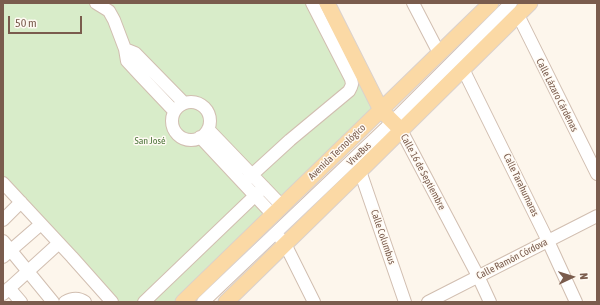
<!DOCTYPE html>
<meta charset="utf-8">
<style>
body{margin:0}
#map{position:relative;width:600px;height:305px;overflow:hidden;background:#fdf6ec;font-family:"Asap Condensed",sans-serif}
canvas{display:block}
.frame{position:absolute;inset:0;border:4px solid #7a5c4d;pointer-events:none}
.north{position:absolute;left:552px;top:257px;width:40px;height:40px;-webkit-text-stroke:3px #fffaf3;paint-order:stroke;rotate:86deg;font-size:11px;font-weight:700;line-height:16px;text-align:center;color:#7a5c4d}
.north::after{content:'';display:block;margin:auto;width:14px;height:18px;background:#7a5c4d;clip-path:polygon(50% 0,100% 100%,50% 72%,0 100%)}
.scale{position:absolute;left:8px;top:16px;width:74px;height:18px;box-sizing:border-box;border:2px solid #7a5c4d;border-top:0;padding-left:5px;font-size:12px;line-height:14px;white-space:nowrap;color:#7a5c4d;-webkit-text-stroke:3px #fffaf3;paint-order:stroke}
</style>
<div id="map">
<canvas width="600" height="305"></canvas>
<div class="frame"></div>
<div class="north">N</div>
<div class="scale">50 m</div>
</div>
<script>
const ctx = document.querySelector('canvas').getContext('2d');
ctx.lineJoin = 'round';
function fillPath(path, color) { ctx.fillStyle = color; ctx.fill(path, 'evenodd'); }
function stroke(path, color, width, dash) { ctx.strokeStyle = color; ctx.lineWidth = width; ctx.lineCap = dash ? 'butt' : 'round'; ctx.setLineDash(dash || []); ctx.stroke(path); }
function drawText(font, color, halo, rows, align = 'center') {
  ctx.font = font + ' "Asap Condensed",sans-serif'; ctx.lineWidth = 3; ctx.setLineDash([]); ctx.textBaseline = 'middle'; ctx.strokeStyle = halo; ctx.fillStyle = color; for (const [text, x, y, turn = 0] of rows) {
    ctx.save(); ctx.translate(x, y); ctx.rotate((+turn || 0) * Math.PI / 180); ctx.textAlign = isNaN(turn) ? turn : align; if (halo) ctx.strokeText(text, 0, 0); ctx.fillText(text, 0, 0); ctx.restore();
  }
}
fillPath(new Path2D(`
 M3,3H328L381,110L183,302H107L3,184Z`), '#d8ecc9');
const minor = new Path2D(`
 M96,3L109,11L114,20L125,49L127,61L139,74L174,111
 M413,3L439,53
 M518,15L597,174
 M125,49L135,53L184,103
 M463,69L548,241L576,302
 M172 121a19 19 0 1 1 38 0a19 19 0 1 1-38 0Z
 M208,129L282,206
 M401,130L478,276L490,302
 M200,137L273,215
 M360,171L405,302
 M3,183L72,257L112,302
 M243,183L290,140L349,91L351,87L352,84L351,79L312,3
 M3,220L21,202
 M280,238L285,244L314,302
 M3,241L53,302
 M3,257L41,224
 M9,288L21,302
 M3,294L59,243
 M65,302C72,298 78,297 85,302
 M144,302L264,187
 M203,302L392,122L511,3
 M428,302L597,216`);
const major = new Path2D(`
 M327,3L381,110L401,130
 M183,302L491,3
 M226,302L360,171L530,3`);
stroke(minor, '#d1beb0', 14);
stroke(major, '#dad1cd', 17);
stroke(minor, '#fff', 12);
stroke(major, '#fbd9a5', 15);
drawText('10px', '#7a5c4d', '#fffaf3', [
 ["Calle Lázaro Cárdenas",557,95,63],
 ["Avenida Tecnológico",337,152,-44],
 ["ViveBus",359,154,-44],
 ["Calle 16 de Septiembre",423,172,62],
 ["Calle Tarahumaras",521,185,64],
 ["Calle Columbus",383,237,71],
 ["Calle Ramón Córdova",512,259,-27]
]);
drawText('10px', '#537a41', '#fffaf3', [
 ["San José",150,141]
]);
</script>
